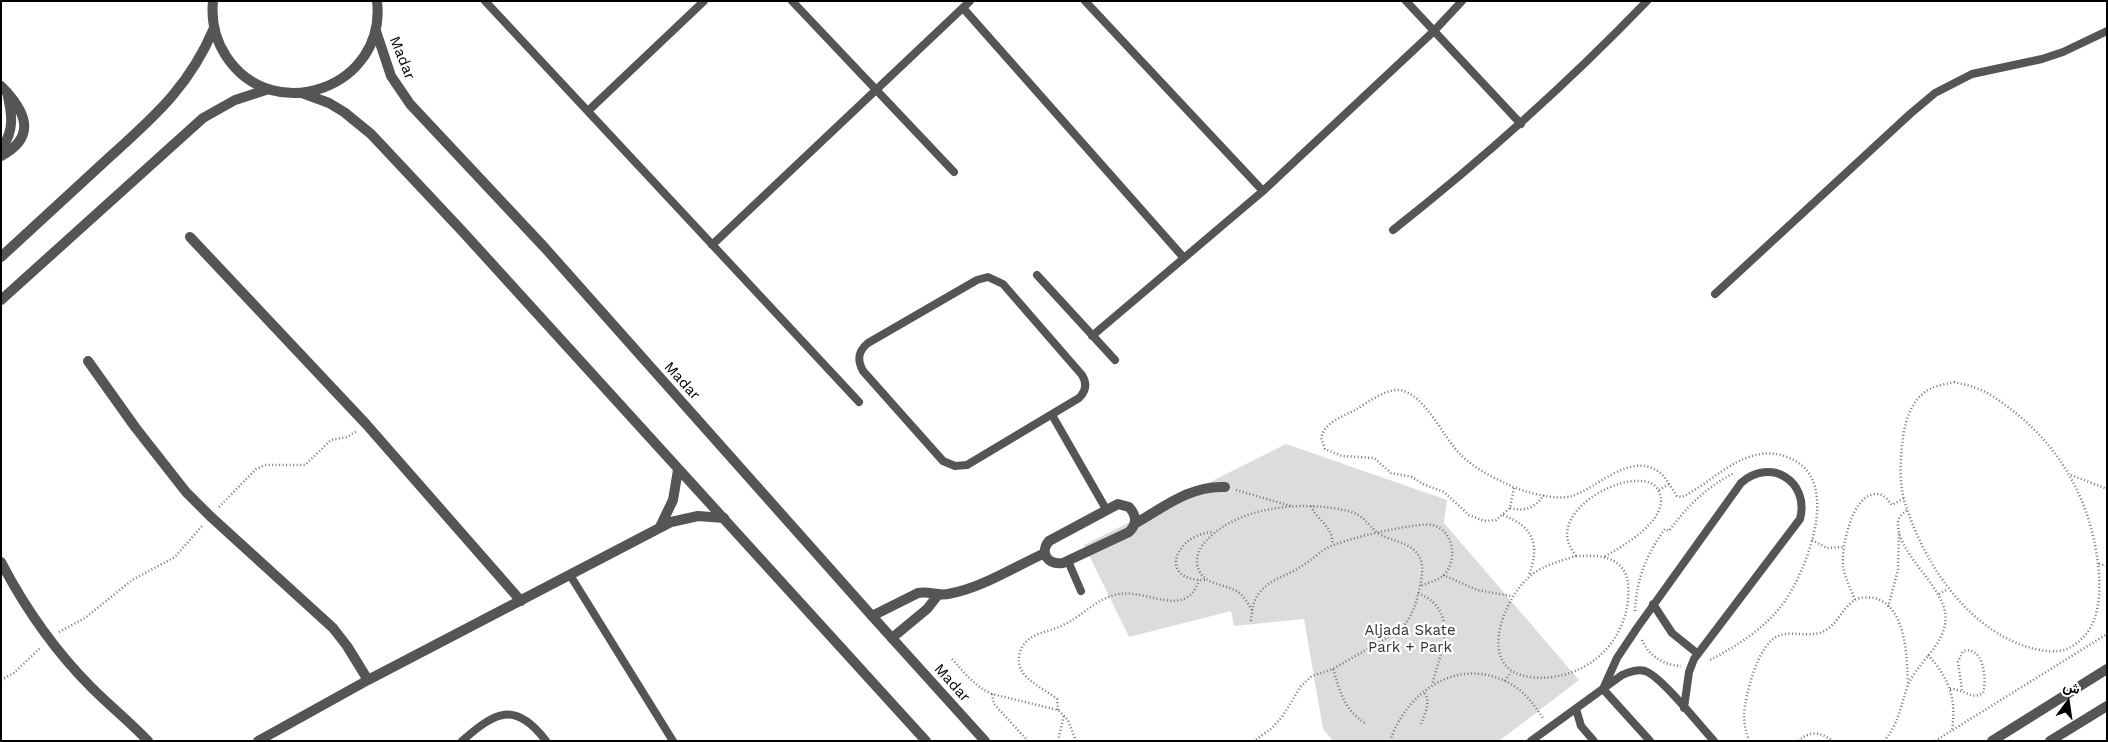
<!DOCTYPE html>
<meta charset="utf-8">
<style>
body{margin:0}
#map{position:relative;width:2108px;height:742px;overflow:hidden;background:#fff;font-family:"Work Sans",Vazirmatn,sans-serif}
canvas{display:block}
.frame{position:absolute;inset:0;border:2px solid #000;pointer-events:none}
.north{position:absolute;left:2043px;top:677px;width:50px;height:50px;-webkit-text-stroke:4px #fff;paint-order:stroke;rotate:14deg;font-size:14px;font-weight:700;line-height:20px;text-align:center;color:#000}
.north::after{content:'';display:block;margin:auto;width:18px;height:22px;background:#000;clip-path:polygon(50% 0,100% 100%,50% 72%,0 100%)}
</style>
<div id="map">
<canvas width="2108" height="742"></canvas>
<div class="frame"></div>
<div class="north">ش</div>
</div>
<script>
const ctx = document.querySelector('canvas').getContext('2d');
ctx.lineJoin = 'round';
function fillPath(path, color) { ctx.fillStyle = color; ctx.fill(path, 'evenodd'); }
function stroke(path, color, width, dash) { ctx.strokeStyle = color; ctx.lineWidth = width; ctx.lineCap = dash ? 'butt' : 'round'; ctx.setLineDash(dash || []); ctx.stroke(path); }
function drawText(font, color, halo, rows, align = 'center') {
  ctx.font = font + ' "Work Sans",sans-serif'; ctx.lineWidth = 4.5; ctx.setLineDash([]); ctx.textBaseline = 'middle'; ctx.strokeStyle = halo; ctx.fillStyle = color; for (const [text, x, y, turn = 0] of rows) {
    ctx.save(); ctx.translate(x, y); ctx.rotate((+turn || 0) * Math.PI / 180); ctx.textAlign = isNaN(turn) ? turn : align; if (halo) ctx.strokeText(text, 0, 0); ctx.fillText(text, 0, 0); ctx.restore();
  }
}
fillPath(new Path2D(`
 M1286,444L1447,500L1444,523L1579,680L1499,741H1333L1323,729L1304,619L1234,626L1231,611L1129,637L1084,545Z`), '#dcdcdc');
stroke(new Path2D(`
 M1954,382C1961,384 1969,385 1976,388C1991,393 2005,405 2017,414C2067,455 2094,511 2099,574C2101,602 2097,632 2071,647C2060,654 2042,651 2031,648C1969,630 1927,568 1907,509C1899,488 1900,467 1902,446C1904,424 1910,398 1932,388C1938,385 1947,384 1954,382Z
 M2071,475L2107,489
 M1514,488L1510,508L1496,520L1484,521L1469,515L1444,492L1423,484L1412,477L1391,473L1374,458L1342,456L1325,449L1321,438C1325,422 1342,417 1355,410C1367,403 1385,389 1399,390C1425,393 1443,438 1461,455C1474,468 1492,477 1509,485C1523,492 1556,501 1572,496C1598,488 1630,451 1659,472C1667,478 1671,488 1677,496L1682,497C1709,484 1730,459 1761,454C1774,452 1786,455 1797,462C1839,488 1806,570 1785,601C1766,628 1737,646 1708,661
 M1236,490L1291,506
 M1659,490L1669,484
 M1311,506C1318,522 1334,526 1332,545
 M219,507L256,469L265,465H305L331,440L347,437L357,431
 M1510,508C1525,512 1535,508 1544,495
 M1503,515C1534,527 1540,545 1529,575
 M1812,540L1827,548L1844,547
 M1576,556C1590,556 1608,554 1619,565C1629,573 1629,587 1628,600C1623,649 1579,683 1530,677C1476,670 1502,602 1528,578C1540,566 1560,561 1576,556Z
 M1576,556C1570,547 1565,539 1568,528C1573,502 1616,479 1640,481C1648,481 1656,484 1659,492C1671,519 1623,546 1604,557
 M2099,564L2107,566
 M1443,575L1477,590L1511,596
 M1205,580C1157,581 1175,535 1212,532
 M1418,593C1461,612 1441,650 1432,685
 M1939,594L1948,589
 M1855,600C1851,589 1845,578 1843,567C1841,548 1852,494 1876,494C1883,493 1888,500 1892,505L1904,498
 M1888,607L1898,570L1899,532
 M1252,610C1248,604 1245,597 1238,592C1225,583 1204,586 1198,568C1195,558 1199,548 1206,541C1237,506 1305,500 1348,511C1365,515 1366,524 1378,533C1383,537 1392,539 1399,542C1423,550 1425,564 1420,586C1416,604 1413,616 1400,630L1333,669L1312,676L1301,686L1282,717L1272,728L1254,741
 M1635,611C1636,580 1647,553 1665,529L1669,531C1687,506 1707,487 1734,473
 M1251,621C1252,610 1253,600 1260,592C1270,579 1289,575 1302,566C1312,560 1320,551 1331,546C1346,539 1416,522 1432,525C1454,530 1458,560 1444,575C1437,581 1428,583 1420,586
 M59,632L85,618L132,580L175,557L202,526
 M1642,640C1649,656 1663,665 1681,666
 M1928,655C1949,678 1957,699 1952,730
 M952,659C965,673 974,686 992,694L1058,710L1068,720L1076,741
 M1333,669C1340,691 1344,710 1365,723
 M1,680L14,673L40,648
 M1505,681L1511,672
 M1950,689C1963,688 1972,701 1983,693C1987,680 1984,645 1963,651L1958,662L1962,690
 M992,694L994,704L1028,741
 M1058,710L1057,699C1043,687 1016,679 1019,656C1020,650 1023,644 1028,640C1037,632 1052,631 1063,625C1083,616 1096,598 1119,594C1148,589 1186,620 1199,580
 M1421,724C1425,713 1432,701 1423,691
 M1058,741L1064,715
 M1390,741C1407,690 1460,655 1511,684C1525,692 1534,705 1543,718
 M1749,741C1746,732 1744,724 1744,715C1745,695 1758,644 1778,636C1793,630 1813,639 1826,630C1838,623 1843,607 1855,600C1860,597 1868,597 1874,598C1907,606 1907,659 1908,685
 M1798,741C1810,731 1819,731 1833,741
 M1884,741C1900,722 1900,706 1908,685C1918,661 1950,642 1945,612C1940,583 1896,552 1898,522C1899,516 1903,513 1907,510
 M1935,741L2107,634`), '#777', 2.5, [1, 2.5]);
stroke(new Path2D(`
 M485,1L859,402
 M792,1L954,172
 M1085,1L1263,191
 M1406,1L1521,124
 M963,8L1184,258
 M588,111L704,1
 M1393,230C1483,159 1567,84 1647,1
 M712,245L970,1
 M1037,275L1115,360
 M988,277L1003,284L1082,375C1087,383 1086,391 1079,398L967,465L955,466L943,461L863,371C857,360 858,351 868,343L977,280Z
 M1715,294L1910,114L1935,93L1972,74L2042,59L2063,52L2107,31
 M1092,336L1263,191L1434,31L1462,1
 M1052,415L1106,509
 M1068,561L1081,591
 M570,575L673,741
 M1653,604L1672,633L1698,654
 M1603,689L1617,658L1637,628L1741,483C1770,457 1810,481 1800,519L1694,659L1689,672L1684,708
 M1603,689L1650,741
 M1576,709L1581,726L1594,741
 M462,741C495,712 515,700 546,741
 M1531,741L1622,675C1630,672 1637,669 1645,671C1661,676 1700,726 1714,741`), '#555', 8);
stroke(new Path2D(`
 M1,86C24,109 39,136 1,156
 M1,149C15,131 12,114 7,92
 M190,237L366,424L521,601
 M88,361L135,427L186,492L210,516L333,628L347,646L368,680
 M1118,504L1129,507C1137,516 1137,524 1129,532L1063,563C1048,565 1039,553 1049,541Z
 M1136,523C1164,507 1191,485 1225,487
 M660,527L673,500L678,470
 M1,562C25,608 55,651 92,688C110,706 130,722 148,741
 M872,616L918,593C929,591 938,596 948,594C982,588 1014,567 1045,553
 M892,638L927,609L938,595
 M258,741L368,680L671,522L698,516L724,518
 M1992,741L2107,669
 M2050,741L2107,706`), '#555', 10);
stroke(new Path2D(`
 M213,1C211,21 215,39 226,56C273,128 387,87 377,1
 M376,31L391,76L410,104L545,248L872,616L985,741
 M302,93L329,103L344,112L371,134L463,232L926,741
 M1,257C35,226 68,195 102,164C150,120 188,90 214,28
 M1,300L203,118L235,100L269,89`), '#555', 10);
drawText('15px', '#000', '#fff', [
 ["Madar",402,58,68],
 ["Madar",682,381,48],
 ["Madar",952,683,48]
]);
drawText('15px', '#333', '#fff', [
 ["Aljada Skate",1410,631],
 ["Park + Park",1410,648]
]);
</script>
